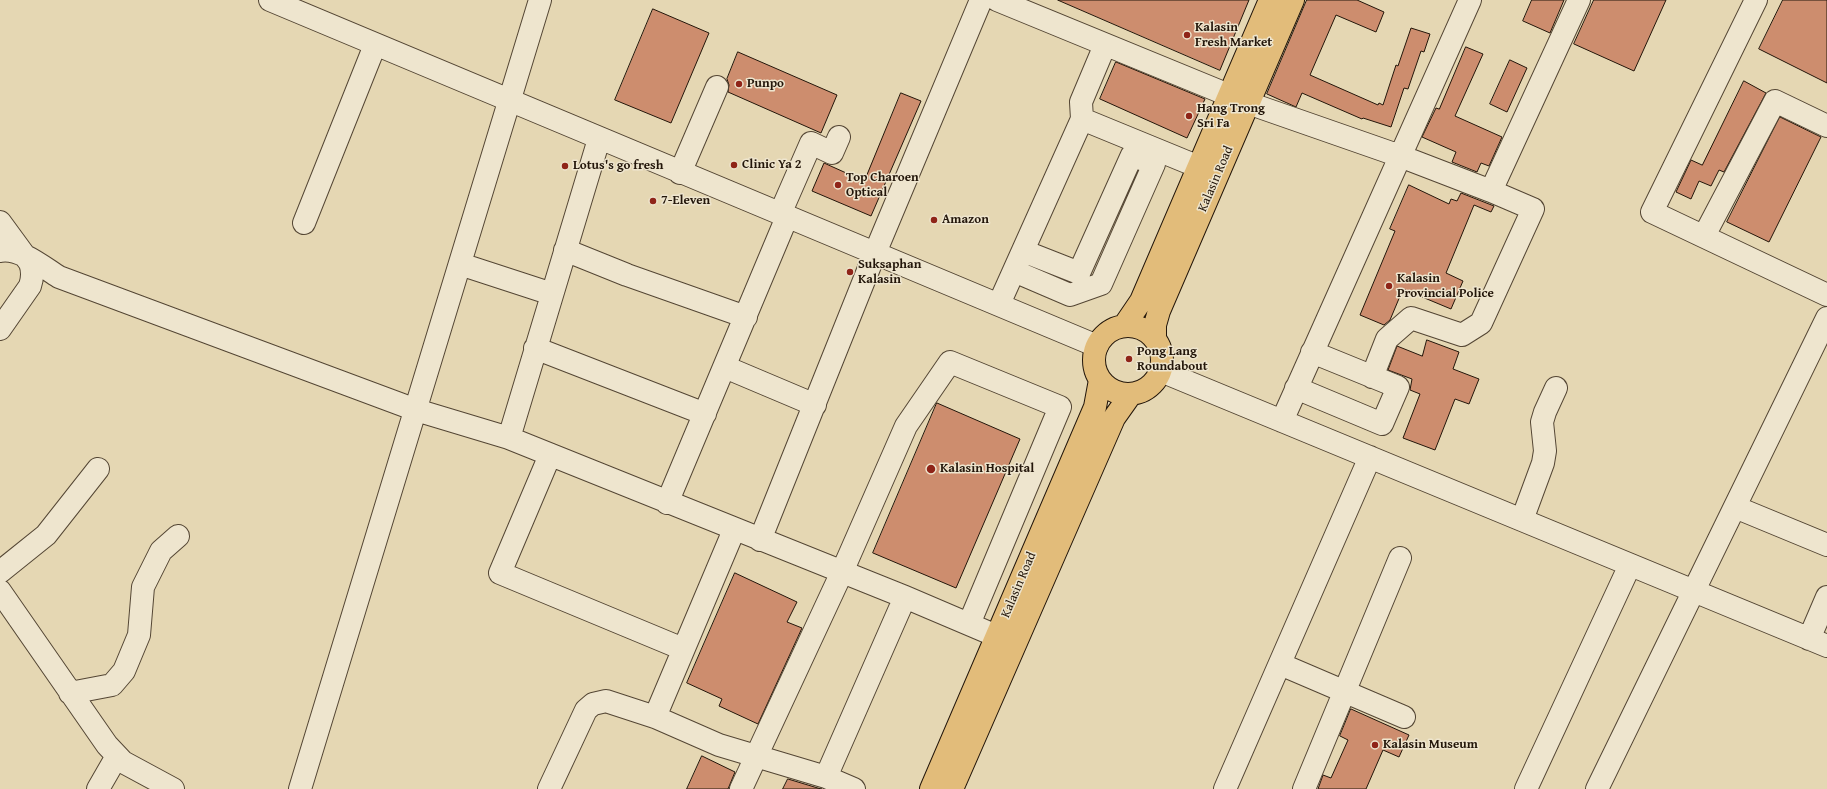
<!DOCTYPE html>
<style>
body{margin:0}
canvas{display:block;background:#e5d7b3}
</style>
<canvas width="1827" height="789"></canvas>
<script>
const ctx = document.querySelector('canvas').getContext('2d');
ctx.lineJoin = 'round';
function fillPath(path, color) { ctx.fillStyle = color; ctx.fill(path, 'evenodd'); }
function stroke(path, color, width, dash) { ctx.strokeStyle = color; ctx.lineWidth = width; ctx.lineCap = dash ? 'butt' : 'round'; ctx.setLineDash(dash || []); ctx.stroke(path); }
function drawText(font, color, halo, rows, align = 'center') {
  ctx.font = font + ' "Gentium Book Plus",serif'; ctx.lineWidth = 3; ctx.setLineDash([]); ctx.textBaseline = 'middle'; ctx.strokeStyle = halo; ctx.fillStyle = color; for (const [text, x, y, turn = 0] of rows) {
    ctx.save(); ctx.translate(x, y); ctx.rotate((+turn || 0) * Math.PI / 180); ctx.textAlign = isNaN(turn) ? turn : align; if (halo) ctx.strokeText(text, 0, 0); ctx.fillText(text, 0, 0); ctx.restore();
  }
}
const building = new Path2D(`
 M1058,0H1249L1220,70Z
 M1307,0H1357L1384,12L1376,32L1336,15L1310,75L1378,105L1379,103L1383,105L1396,65L1398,66L1411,28L1430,34L1424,52L1421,51L1408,89L1404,88L1391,127L1363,118L1362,119L1302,93L1296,107L1267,94Z
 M1532,0H1564L1550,33L1523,21Z
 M1594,0H1666L1634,71L1574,44Z
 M1783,0H1827V83L1759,49Z
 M653,9L709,33L671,123L615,100Z
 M1466,47L1483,54L1455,116L1502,137L1489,166L1481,163L1477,172L1452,162L1456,152L1422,137L1436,108L1439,109Z
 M738,52L837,95L821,133L728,92L729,85L727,79Z
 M1510,60L1527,68L1507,112L1490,104Z
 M1116,62L1205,99L1187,138L1100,99Z
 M1744,81L1766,93L1724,172L1719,170L1711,186L1699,181L1691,199L1676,192L1691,160L1702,165Z
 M901,93L921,101L871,216L812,191L824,163L864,181Z
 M1780,117L1821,137L1769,242L1727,222Z
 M1409,185L1449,204L1451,199L1457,201L1461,193L1494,206L1491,212L1474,205L1446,273L1463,281L1451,309L1403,289L1390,320L1384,325L1360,315L1395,231L1390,229Z
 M1427,340L1459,352L1453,369L1479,379L1469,404L1455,399L1435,450L1403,438L1420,394L1410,390L1412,379L1388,370L1397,346L1422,356Z
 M937,403L1020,439L956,588L873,553Z
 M735,573L797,602L787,622L802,628L758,724L719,706L722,699L687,683Z
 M1351,709L1409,735L1399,757L1383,750L1366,789H1318L1323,775L1331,778L1348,740L1340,736Z
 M702,756L735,772L728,789H687Z
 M788,779L821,789H822H783Z`);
fillPath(building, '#cd8d6e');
stroke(building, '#23160a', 1);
const minor = new Path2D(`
 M270,0L1097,346
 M997,0L1248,103L1400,156L1491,191L1579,0
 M1756,0L1652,212L1827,295
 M1082,119L1081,102L1105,45
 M680,173L717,87
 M780,214L811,143L832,153L839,137
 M0,222L30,263C33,271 33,277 30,286L0,329
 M304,223L375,45
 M1704,236L1775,101L1827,126
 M565,250L627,275L746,317
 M0,251C19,247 43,267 59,277L416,410L509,438L905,597L1013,643
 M460,264L552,294
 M1014,271L1070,295L1101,284L1154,164L1132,155L1079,273L1023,251
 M999,304L1082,119L1199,167
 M535,348L705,414
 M725,367L815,405
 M1161,371L1827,646
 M1372,377L1387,339L1411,318L1462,335L1481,323L1533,209L1491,191
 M1296,388L1382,424L1398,387L1312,352
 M1282,421L1470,0
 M509,438L599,139
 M550,455L500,573L683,649
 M667,503L787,217
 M1735,507L1827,545
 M1522,520L1543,463L1545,451L1542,422L1545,412L1556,388
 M760,540L875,253L981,0
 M0,572L46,535L98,469
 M0,591L107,745L123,762L173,789
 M1809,639L1827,597
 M1280,664L1404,717
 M70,693L112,685L124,671L139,635L143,587L161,551L178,536
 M655,717L734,530
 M826,777L905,597
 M98,789L117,756
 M300,789L540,0
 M549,789L586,710L593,704L606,701L655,717L719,745L826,777L854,789
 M741,789L842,572L906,426L950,362L1060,407L969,624
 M1225,789L1370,457
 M1304,789L1400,558
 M1526,789L1630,565
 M1597,789L1827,318`);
const major = new Path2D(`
 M1094 360a34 34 0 1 1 68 0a34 34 0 1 1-68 0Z
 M1124,326L1141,301L1270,0
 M1155,338V325L1159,311L1293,0
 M931,789L1095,407L1100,380
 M952,789L1114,418L1131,394`);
stroke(minor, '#544634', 24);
stroke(major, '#23160a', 24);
stroke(minor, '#eee5ce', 22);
stroke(major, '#e2bc7a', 22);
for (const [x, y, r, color] of [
 [1187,35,4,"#8f2418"],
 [739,84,4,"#8f2418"],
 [1189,116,4,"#8f2418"],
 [734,165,4,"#8f2418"],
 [565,166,4,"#8f2418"],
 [838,185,4,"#8f2418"],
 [653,201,4,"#8f2418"],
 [934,220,4,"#8f2418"],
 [850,272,4,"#8f2418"],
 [1389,286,4,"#8f2418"],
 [1129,359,4,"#8f2418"],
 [931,469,5,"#8f2418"],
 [1375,745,4,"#8f2418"]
]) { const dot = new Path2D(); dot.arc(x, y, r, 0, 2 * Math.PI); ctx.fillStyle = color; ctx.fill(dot); stroke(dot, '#eee5ce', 1.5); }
drawText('bold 13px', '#23160a', '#eee5ce', [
 ["Kalasin",1195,28],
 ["Fresh Market",1195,43],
 ["Punpo",747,84],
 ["Hang Trong",1197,109],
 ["Sri Fa",1197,124],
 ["Clinic Ya 2",742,165],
 ["Lotus's go fresh",573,166],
 ["Top Charoen",846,178],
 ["Optical",846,193],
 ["7-Eleven",661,201],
 ["Amazon",942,220],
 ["Suksaphan",858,265],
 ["Kalasin",858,280],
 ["Kalasin",1397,279],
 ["Provincial Police",1397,294],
 ["Pong Lang",1137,352],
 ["Roundabout",1137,367],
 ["Kalasin Hospital",940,469],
 ["Kalasin Museum",1383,745]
], 'left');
drawText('13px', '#23160a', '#eee5ce', [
 ["Kalasin Road",1216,179,-67],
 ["Kalasin Road",1019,585,-67]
]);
</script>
